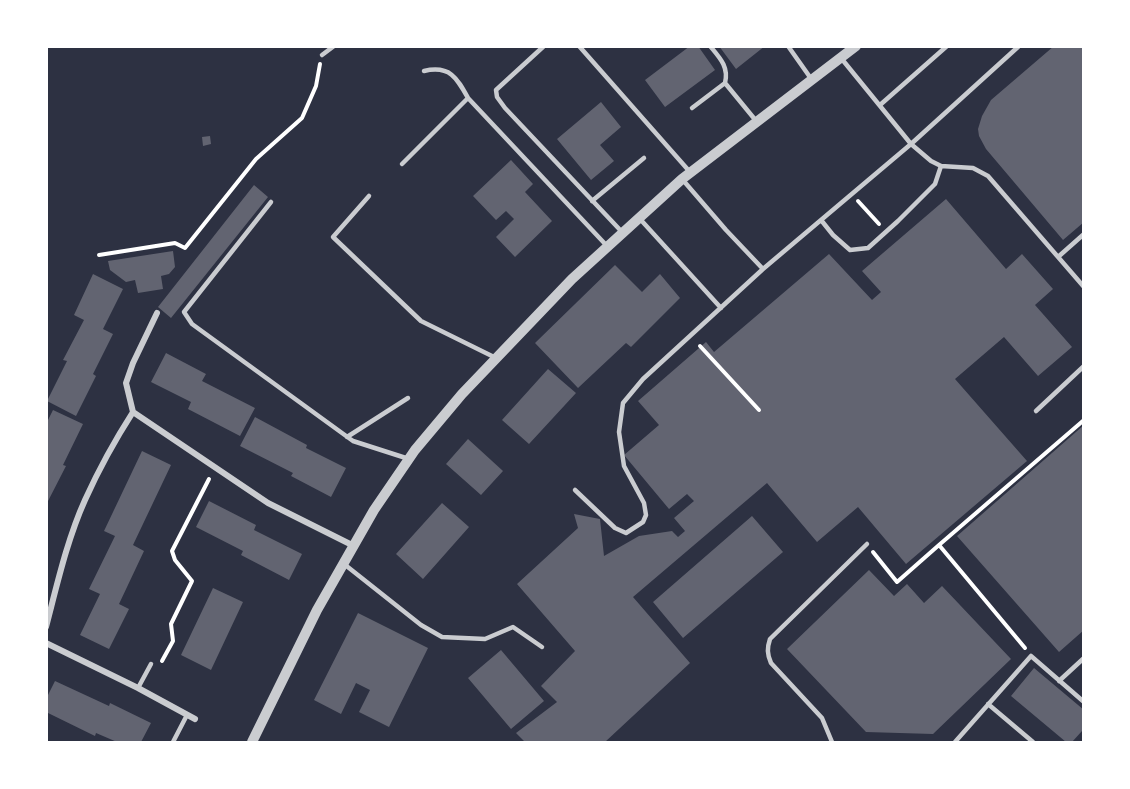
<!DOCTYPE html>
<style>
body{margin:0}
#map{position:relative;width:1130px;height:789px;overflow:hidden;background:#2d3142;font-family:"Space Grotesk",sans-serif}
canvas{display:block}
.frame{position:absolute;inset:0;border:48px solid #fff;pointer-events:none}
</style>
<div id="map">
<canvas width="1130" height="789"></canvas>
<div class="frame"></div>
</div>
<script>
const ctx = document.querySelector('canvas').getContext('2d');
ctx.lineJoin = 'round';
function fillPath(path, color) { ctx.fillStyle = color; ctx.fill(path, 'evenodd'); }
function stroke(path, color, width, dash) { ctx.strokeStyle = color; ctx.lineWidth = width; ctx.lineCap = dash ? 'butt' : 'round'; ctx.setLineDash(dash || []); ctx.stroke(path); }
fillPath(new Path2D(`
 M690,46H698L715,70L665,107L645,80Z
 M719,46H765L736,69Z
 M1054,46H1084V222L1063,240L986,149L979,136L978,129L982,116L991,100Z
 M601,102L621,127L600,145L614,161L591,180L557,139Z
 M210,136L211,144L203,146L202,137Z
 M511,160L533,184L525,192L552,221L515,257L496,237L514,219L506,211L496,220L473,196Z
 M254,185L268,197L171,318L158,307Z
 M946,199L1006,269L1022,254L1053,289L1035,305L1072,347L1038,376L1004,337L955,379L1027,461L906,564L858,507L817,542L767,483L633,597L690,663L605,742H525L516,733L557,702L541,686L575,651L517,584L578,528L574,514L600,519L604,556L639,536L672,531L678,537L685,531L674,518L694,501L687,494L669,509L624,455L659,425L638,401L706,342L714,352L829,254L872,300L881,292L862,271Z
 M173,251L175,267L169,274L161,276L163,289L138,293L135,280L126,282L110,270L108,261Z
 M615,265L642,292L660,274L680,298L631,347L626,343L578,388L535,343Z
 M93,274L123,289L103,329L113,334L93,374L96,376L76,416L47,401L67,361L63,360L84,320L74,315Z
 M166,353L206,374L202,381L255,408L240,436L188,409L191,402L151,382Z
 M548,369L576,393L529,444L502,420Z
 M53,410L83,424L63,465L66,466L46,505V424Z
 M255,417L307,445L306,448L346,468L331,497L291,476L293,473L240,446Z
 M1084,425V630L1059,652L957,536Z
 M468,439L503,471L481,495L446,464Z
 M142,451L171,465L133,545L144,551L119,604L129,609L109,649L80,635L100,594L89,589L115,536L104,531Z
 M209,501L256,525L254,530L302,554L289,580L241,555L243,551L196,527Z
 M442,503L469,527L423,579L396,554Z
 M752,516L783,552L683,638L653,602Z
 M869,570L894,596L907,584L924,603L942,586L1011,659L933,734L866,732L787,649Z
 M213,588L243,602L211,670L181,655Z
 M358,613L428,648L389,727L359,712L370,690L356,683L341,714L314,700Z
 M501,650L544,701L511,729L468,678Z
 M1034,668L1084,710V732L1082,731L1072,742H1066L1011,696Z
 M55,681L109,706L110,703L151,723L141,742H117L96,733L95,736L46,712V699Z`), '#626471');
stroke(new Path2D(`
 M858,201L879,224
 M99,255L175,243L185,248L256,159L302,118L316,86L320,64
 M700,346L759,410
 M939,545L1084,420
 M873,552L897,582L939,545L1025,648
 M162,661L173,641L171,624L192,581L175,560L172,551L209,479`), '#fff', 4);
stroke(new Path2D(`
 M544,46L496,90L497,97L505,108L622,232
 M579,46L690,172
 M710,46C720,58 729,67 725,83
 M788,46L812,80
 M322,55L334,46
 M841,58L911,144L931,161L941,166L973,168L988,176L1084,287
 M424,71C450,65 457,78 468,98
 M880,105L947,46
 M692,108L725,83L757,122
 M402,164L468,98L607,246
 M682,179L726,230L763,269
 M369,196L333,237L421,321L496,358
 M592,201L644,158
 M271,202L184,312L192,324L353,441L409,459
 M640,219L721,308
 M821,220L833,235L850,250L868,248L898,221L935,184L941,166
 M1058,257L1084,234
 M1036,411L1084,366
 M347,437L408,398
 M575,490L615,528L626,533L643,522L646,515L644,503L624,466L619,432L623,403L643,379L763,269L911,144L1019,46
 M344,564L421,625L442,637L485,639L513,627L542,647
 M1059,681L1084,658
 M138,688L151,664
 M988,704L1033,742
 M173,742L187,715
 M832,742L822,718L771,663C767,654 767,648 770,639L867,544
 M955,742L1031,656L1084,702`), '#caccd0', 4.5);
stroke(new Path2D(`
 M133,412L268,503L352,545
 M46,627C57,585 67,540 85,500C99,469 115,440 133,412L126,383L133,363L157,313
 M46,643L138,688L195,719`), '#caccd0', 6);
stroke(new Path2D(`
 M252,742L317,610L374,510L415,450L462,394L572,279L682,179L856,46`), '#caccd0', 10);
</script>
